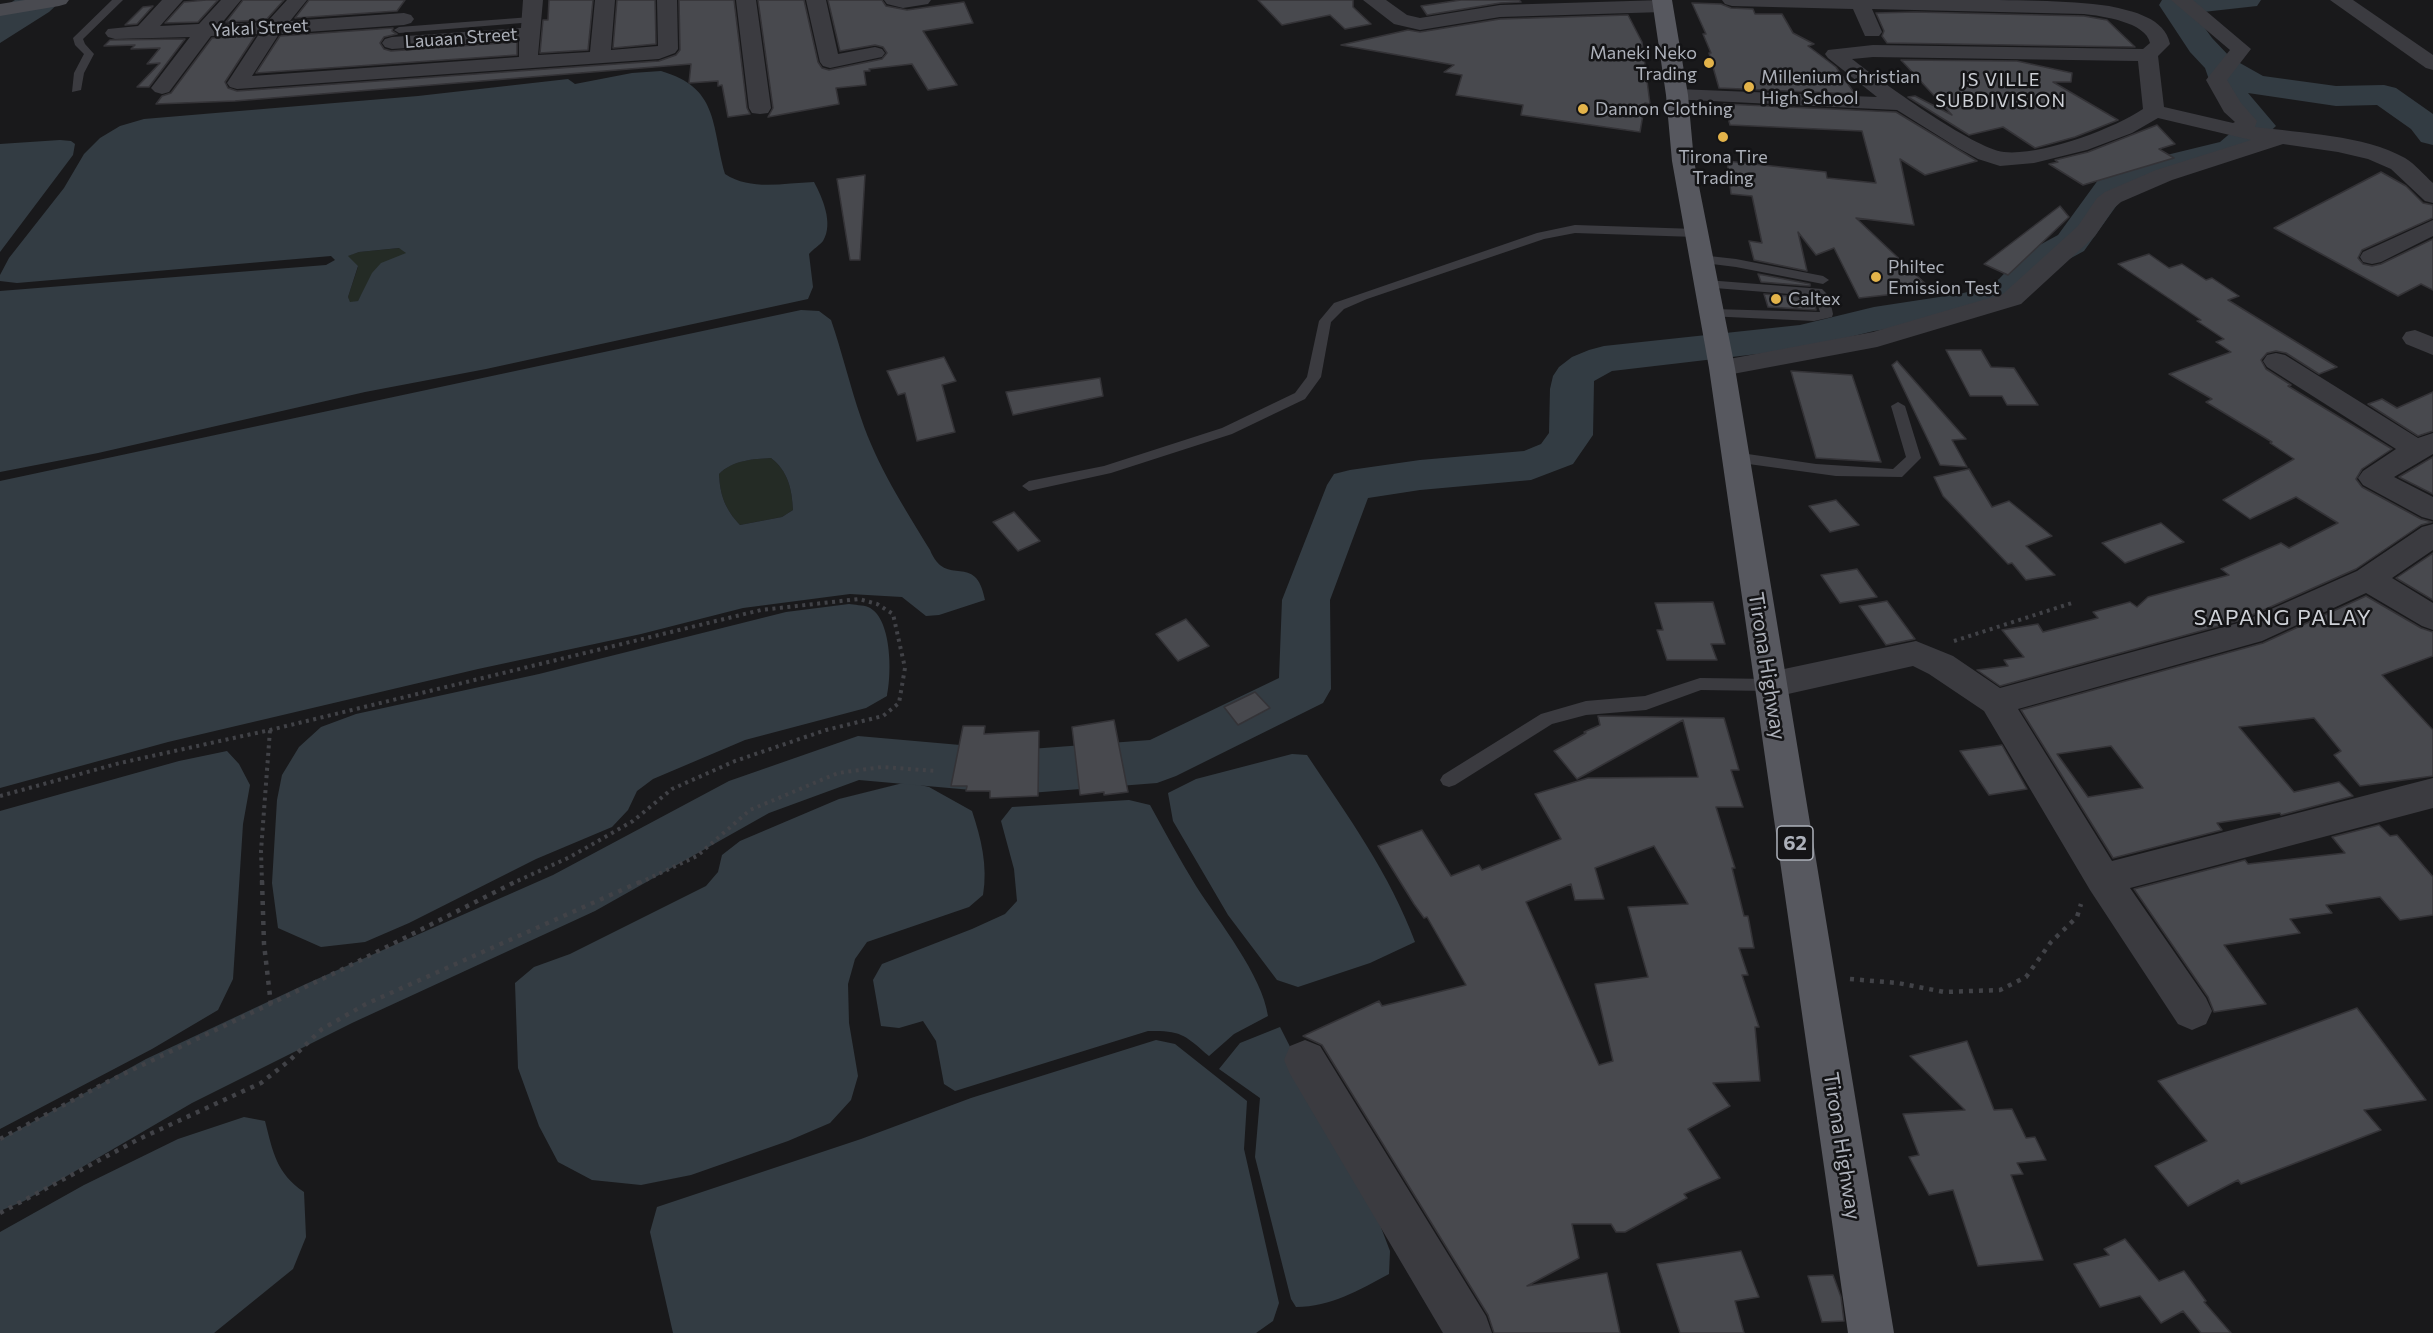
<!DOCTYPE html>
<style>
body{margin:0}
canvas{display:block;background:#19191b}
</style>
<canvas width="2433" height="1333"></canvas>
<script>
const ctx = document.querySelector('canvas').getContext('2d');
ctx.lineJoin = 'round';
function fillPath(path, color) { ctx.fillStyle = color; ctx.fill(path, 'evenodd'); }
function stroke(path, color, width, dash) { ctx.strokeStyle = color; ctx.lineWidth = width; ctx.lineCap = dash ? 'butt' : 'round'; ctx.setLineDash(dash || []); ctx.stroke(path); }
function drawText(font, color, halo, rows, align = 'center') {
  ctx.font = font + ' Commissioner,sans-serif'; ctx.lineWidth = 5; ctx.setLineDash([]); ctx.textBaseline = 'middle'; ctx.strokeStyle = halo; ctx.fillStyle = color; for (const [text, x, y, turn = 0] of rows) {
    ctx.save(); ctx.translate(x, y); ctx.rotate((+turn || 0) * Math.PI / 180); ctx.textAlign = isNaN(turn) ? turn : align; if (halo) ctx.strokeText(text, 0, 0); ctx.fillText(text, 0, 0); ctx.restore();
  }
}
fillPath(new Path2D(`
 M400,248L407,253C388,262 368,283 358,301L350,303L348,297L358,267L347,256L359,252Z
 M771,458C788,471 792,489 793,510L782,517L740,525C725,509 720,495 719,474C733,460 752,459 771,458Z`), '#242b25');
fillPath(new Path2D(`
 M15,0H62L49,12L0,43V9Z
 M661,71C719,88 711,124 725,174C751,191 783,183 814,182C822,197 834,223 823,241C820,245 813,249 809,254L813,287L808,299L486,369L365,392L98,453L0,472V291L326,265L335,260L331,256L17,283L0,281V275L9,258L64,188L84,154L100,138L120,126L144,119L418,96L568,79L575,84L632,73ZM399,248L406,253L381,263L372,273L358,301L350,302L348,297L358,266L348,256L359,252Z
 M60,140L71,141L75,144L73,155L0,252V144Z
 M801,310L819,311L831,320C842,352 850,386 861,418C877,466 904,507 930,550C946,590 976,550 985,600L939,615L926,616L902,597L850,594L743,608L641,634L478,669L168,742L0,788V481ZM771,458C788,471 792,489 793,510L782,517L740,525C725,509 720,495 719,474C733,460 753,459 771,458Z
 M849,604C854,605 863,605 868,607C892,617 892,674 887,696L866,708L745,740L653,779L637,791L628,810L612,827L536,859L409,923L365,942L321,947L278,928L272,883L277,800L282,775L299,747L321,727L356,714L539,674L786,612Z
 M227,751L239,764L250,785L243,824L233,979L218,1010L152,1049L0,1129V811L179,761Z
 M1292,754L1307,755C1347,815 1390,874 1415,942L1370,963L1298,987L1277,980L1228,915L1173,821L1168,793L1196,779Z
 M907,782L929,787L972,811C981,838 988,866 983,895L969,907L867,942L855,959L848,984L849,1023L858,1076L851,1100L830,1123L788,1141L691,1175L641,1185L592,1180L558,1162L539,1126L518,1068L515,983L534,967L570,954L706,886L718,872L722,855L740,841L839,799Z
 M1129,800L1150,805C1165,832 1180,860 1196,886C1219,922 1262,975 1268,1016L1234,1034L1209,1056C1185,1035 1181,1030 1148,1031L955,1091L944,1084L936,1041L923,1021L899,1028L881,1026L873,980L882,964L972,929L1005,914L1017,901L1014,869L1001,821L1012,807Z
 M1280,1027L1314,1094L1364,1183L1390,1251L1389,1274C1359,1290 1331,1307 1296,1307L1291,1299L1255,1157L1260,1098L1219,1069L1240,1043Z
 M1156,1040L1175,1044L1247,1101L1244,1149L1279,1303L1273,1321L1256,1333H673L650,1232L657,1207L861,1139L971,1098Z
 M244,1117L265,1121C273,1152 276,1173 304,1192L306,1237L293,1269L214,1333H0V1232L84,1185L178,1139Z`), '#333c43');
fillPath(new Path2D(`
 M2162,0H2261L2257,6L2194,13L2212,38L2231,58L2263,76L2336,86L2384,85L2396,88L2433,114V145L2421,142L2411,129L2377,105L2336,106L2248,93L2276,126L2244,156L2166,176L2127,191L2084,251L2049,270L2027,295L2013,304L1960,318L1874,331L1800,349L1612,371L1594,381L1593,435L1573,464L1531,480L1420,490L1368,498L1330,600L1331,689L1323,703L1176,776L1157,783L1017,794L859,780L769,813L595,911L352,1023L192,1103L24,1201L0,1211V1140L146,1059L308,983L553,875L729,781L858,736L1017,750L1150,740L1279,678L1282,600L1327,485L1334,474L1350,470L1420,460L1524,451L1541,444L1549,433L1550,389L1553,376L1559,367L1572,357L1589,350L1604,346L1800,325L1874,307L1959,294L1985,288L1999,279L2023,254L2058,235L2101,176L2142,161L2220,142L2240,125L2213,91L2205,68L2190,52L2159,5Z`), '#333c43');
const building = new Path2D(`
 M206,0H218L198,22L165,23L184,2Z
 M243,0H284L266,20L226,22Z
 M309,0H405L397,11L295,18Z
 M549,0H593L588,50L540,53L543,20H548Z
 M617,0H655L656,44L613,48Z
 M679,0H734L747,108L750,114L728,117L722,85L718,86V81L689,83L691,64L235,101L156,104L162,96L171,93L212,38L255,36L225,82L228,88L237,91L659,61L676,55L680,50Z
 M758,0H804L818,62L822,68L829,70L882,59L887,53L883,47L875,45L840,51L828,0H882L886,6L907,10L964,2L973,23L923,31L957,85L928,90L912,64L869,69L870,71H864L866,85L836,88L839,104L768,117L773,108Z
 M1258,0H1353V7L1371,24L1345,29L1330,15L1282,25Z
 M1461,0H1519L1521,2L1500,3L1427,15L1421,6Z
 M1692,3L1721,4L1731,8L1753,9L1755,14H1782L1793,33L1814,44L1808,46L1836,67L1855,94L1719,88L1709,53H1711L1703,34H1706Z
 M153,6L137,24L125,25L143,7Z
 M1915,12L2084,16L2101,19L2107,20L2135,47L1887,43L1882,36L1884,31L1876,13Z
 M1628,15L1642,42L1650,104L1645,103L1640,132L1521,115L1523,105L1456,95L1462,75L1444,72L1454,65L1341,45L1408,30L1420,32L1500,19Z
 M393,28L392,31L397,34L384,37L380,43L384,49L391,51L517,42V55L256,73L280,36Z
 M185,39L149,87H137L160,63L147,64L160,48L131,49L135,45L104,46L110,40Z
 M1901,60L2017,61L2072,73L2071,82H2053L2118,120L2075,137L2035,148L2003,127L1969,135L1908,97L1915,96L1952,115Z
 M1724,104L1896,112L1977,161L1925,175L1900,159L1914,225L1856,218L1932,290L1859,298L1834,248L1816,255L1798,232L1807,271L1754,260L1749,241L1762,243L1752,196L1731,194L1727,161L1826,172L1827,178L1876,183L1862,131L1730,125Z
 M2157,125L2175,144L2159,149L2174,158L2083,185L2049,164L2058,162L2055,160L2088,152Z
 M2381,172L2406,186L2423,203L2433,205V218L2362,250L2358,258L2363,264L2372,266L2381,264L2433,239V290L2421,284L2398,296L2274,228Z
 M865,175L860,260H850L837,179Z
 M2060,206L2069,217L2008,275L1984,264Z
 M2149,254L2169,268L2182,264L2206,280L2212,278L2239,296L2228,300L2337,367L2319,374L2286,353L2276,351L2267,353L2261,360L2266,369L2291,385L2288,386L2392,449L2362,469L2356,479L2362,487L2421,519L2432,522L2421,525L2356,569L2241,620L2000,686L1977,670L2008,666L2004,660L2024,657L2002,630L2038,624L2043,632L2098,618L2093,612L2130,602L2137,607L2148,597L2229,575L2221,569L2281,543L2289,548L2338,523L2296,497L2250,519L2223,500L2294,459L2270,443L2272,442L2206,402L2212,399L2169,374L2231,352L2216,342L2224,339L2197,321L2201,320L2118,264Z
 M1758,274L1810,284V286L1761,282Z
 M1764,294L1813,298L1816,310L1768,307Z
 M1946,350H1981L1991,367L2014,368L2038,405H2007L2002,396H1970Z
 M944,357L956,381L942,385L955,432L917,441L905,393L898,395L887,371Z
 M1897,361L1966,439L1952,440L1967,467L1940,465L1892,365Z
 M1791,371L1852,375L1881,462L1816,458Z
 M1100,378L1103,396L1013,415L1006,392Z
 M2433,392V431L2418,436L2368,404L2382,399L2397,408Z
 M2433,457V494L2399,477Z
 M1969,469L1992,507L2009,501L2052,536L2026,546L2055,575L2026,580L2012,563L2008,564L1943,496L1934,477Z
 M1836,500L1859,525L1830,532L1809,506Z
 M1014,512L1040,541L1018,551L993,522Z
 M2161,523L2184,542L2125,563L2102,543Z
 M2433,553V600L2396,578Z
 M1857,569L1877,597L1840,603L1821,575Z
 M2366,596L2421,628L2433,632V656L2382,675L2433,730V776L2360,786L2334,755L2341,751L2314,718L2239,727L2294,792L2339,782L2353,796L2281,815L2280,813L2217,823L2222,830L2113,858L2021,710L2263,643ZM2111,746L2143,788L2088,797L2057,754Z
 M1887,601L1915,639L1886,645L1859,606Z
 M1713,602L1725,644H1711L1717,660H1667L1657,630H1663L1655,603Z
 M1186,619L1209,646L1178,661L1156,634Z
 M1255,692L1270,708L1238,725L1224,707Z
 M1598,716L1724,718L1739,770H1731L1743,807H1716L1735,868H1732L1744,916H1748L1754,948H1739L1748,975H1742L1759,1027H1755L1760,1081L1713,1083L1730,1106L1688,1129L1720,1178L1684,1194L1687,1198L1625,1232H1616L1611,1224H1572L1579,1258L1527,1286L1607,1273L1620,1333H1494L1488,1315L1322,1045L1303,1036L1379,1001L1382,1006L1466,985L1427,917L1424,918L1414,904L1378,846L1422,830L1451,876L1479,865L1482,870L1561,839L1535,794L1588,778L1698,777L1683,720L1577,779L1554,751L1586,733L1584,732L1600,725ZM1654,846L1688,904L1628,907L1648,977L1595,984L1613,1061L1599,1065L1526,902L1571,884L1575,900L1604,899L1595,868Z
 M1114,720L1128,792L1104,795V792L1080,795L1072,727Z
 M963,726H985L984,734L1039,731L1038,796L990,798V791H966L967,786H951Z
 M2002,745L2027,789L1989,795L1960,751Z
 M2379,825L2390,836L2397,835L2433,877V915L2400,920L2380,897L2326,905L2332,913L2290,919L2300,933L2224,945L2266,1004L2214,1012L2208,997L2134,889L2245,860L2248,864L2345,853L2332,837Z
 M2357,1008L2426,1100L2364,1110L2381,1130L2241,1184L2238,1180L2188,1206L2155,1166L2207,1141L2158,1081Z
 M1967,1041L1994,1110L2012,1109L2026,1138L2035,1137L2046,1160L2017,1163L2023,1174L2011,1175L2043,1260L1978,1266L1953,1190L1929,1195L1909,1157L1919,1155L1903,1114L1965,1110L1910,1056Z
 M2125,1239L2159,1281L2184,1271L2206,1301L2204,1302L2231,1333H2201L2183,1311L2161,1323L2140,1296L2100,1307L2074,1264L2109,1255L2104,1249Z
 M1741,1251L1759,1297L1735,1301L1744,1333H1680L1657,1264Z
 M1833,1275L1841,1297L1844,1321L1822,1322L1808,1276Z`);
fillPath(building, '#48494e');
stroke(building, '#343337', 1.5);
stroke(new Path2D(`
 M1954,641L2072,603
 M0,796L120,763L270,730L761,610L859,599L877,604L893,614L905,668L899,703L883,716L826,730L735,761L672,789L633,821L570,857L513,883
 M262,883L261,851L270,730
 M639,883L697,856L750,810L838,773L882,767L936,771`), '#414247', 4, [3, 4.5]);
stroke(new Path2D(`
 M262,881L264,944L271,1005
 M1850,979L1898,983L1944,992L2000,990L2026,977L2051,942L2077,917L2081,904
 M0,1139L109,1081L341,970L517,881
 M0,1213L139,1139L261,1083L290,1060L322,1029L366,1004L642,881`), '#414247', 4.5, [4, 6]);
fillPath(new Path2D(`
 M112,0H123L83,39L85,44L94,54L84,73L81,90L72,92L74,73L84,54L75,45L73,38Z
 M531,17L536,20L534,22L399,33L394,30L399,27Z
 M1575,225L1696,229L1702,233L1696,237L1575,233L1544,239L1367,299L1344,309L1331,322L1321,377L1305,399L1232,434L1111,473L1029,491L1022,486L1029,481L1104,466L1222,428L1295,393L1307,377L1319,321L1334,303L1537,233Z
 M1700,255L1736,259L1823,276L1829,280L1823,284L1736,267L1696,262L1694,259L1696,256Z
 M1706,280L1822,289L1829,296L1833,314L1832,317L1814,321L1707,316L1706,313L1712,309L1820,312L1815,296L1702,287L1700,284L1702,281Z
 M1898,402L1905,406L1921,458L1902,477L1836,476L1734,462L1727,457L1734,452L1816,464L1893,469L1906,457L1891,406Z
 M1700,678L1770,679L1776,680L1778,685L1776,690L1770,691L1701,690L1646,710L1586,715L1552,724L1455,785L1449,787L1443,785L1440,780L1443,775L1541,714L1586,701L1645,696Z`), '#3b3b40');
fillPath(new Path2D(`
 M162,0H183L160,26L199,24L221,0H241L221,24L267,22L287,0H307L290,21L404,13L411,15L414,19L411,23L404,25L279,34L252,76L519,57V40L392,49L385,47L382,43L385,39L392,37L521,28L523,0H543L538,55L590,52L595,0H615L611,50L658,46L657,0H677L678,49L675,53L659,59L237,89L230,87L227,83L259,34L211,36L169,92L162,94L155,92L151,88L190,37L115,39L108,37L105,33L108,29L138,26Z
 M736,0H756L771,108L768,113L760,114L752,113L749,108Z
 M806,0H826L838,54L875,47L882,49L885,53L882,57L830,68L823,66L820,62Z
 M884,0H931L928,4L903,8L887,4Z
 M1363,0H1386L1407,15L1420,18L1500,5L1663,0L1670,2L1673,6L1670,10L1663,12L1500,17L1420,30L1394,24Z
 M1722,0C1803,0 1883,0 1964,0C2007,0 2068,0 2109,6C2133,11 2165,18 2170,44L2158,56L2164,107L2233,123L2235,122L2224,112L2206,80L2230,50L2171,0H2193L2251,49L2227,80L2241,103L2257,121L2255,127C2301,133 2364,135 2405,158C2415,164 2424,175 2433,183V203L2425,201L2391,169L2368,159L2338,152L2283,144L2172,180L2121,202L2114,208L2095,236L2021,304L1877,347L1722,376L1713,374L1709,368L1713,362L1873,332L2003,294L2078,226L2097,198L2105,192L2156,170L2251,140L2158,118L2132,133L2087,150L2034,163L2000,166L1978,159L1958,148L1897,110L1670,99L1666,95L1670,91L1677,89L1877,97L1828,58L1825,54L1828,50L1873,45L2143,49L2150,43C2146,22 2102,16 2084,14L1872,9L1882,32L1879,36H1865L1853,9L1732,6L1725,4ZM1873,57L2138,61L2143,109C2113,129 2041,156 2004,152C1974,149 1879,80 1852,59Z
 M2330,0H2353L2433,55V70L2426,68Z
 M2433,220V236L2381,262L2372,264L2363,262L2360,257L2363,252Z
 M2415,330L2433,337V355L2406,344L2402,338L2406,332Z
 M2276,353L2285,355L2418,438L2433,433V454L2394,477L2433,497V520L2422,517L2363,485L2358,478L2363,471L2396,449L2267,367L2263,361L2267,355Z
 M2433,524V550L2392,578L2433,603V630L2422,626L2366,593L2262,641L2018,709L2112,861L2433,778V808L2130,888L2206,998L2212,1011L2206,1024L2192,1030L2178,1024L2090,890L1984,711L1929,674L1913,666L1770,698L1758,694L1753,685L1758,676L1770,672L1916,641L1953,656L2000,688L2242,622L2357,571L2422,527Z
 M1305,1040L1320,1046L1486,1316L1492,1333H1443L1290,1074L1284,1060L1290,1046Z`), '#3b3b40');
fillPath(new Path2D(`
 M25,0H69L66,4L59,6L0,16V4Z`), '#494a50');
fillPath(new Path2D(`
 M1652,0H1672L1688,95L1694,161L1735,368L1894,1333H1848L1709,368L1672,161L1666,95Z`), '#57585f');
for (const [x, y, r, color] of [
 [1709,63,6,"#e3b34a"],
 [1749,87,6,"#e3b34a"],
 [1583,109,6,"#e3b34a"],
 [1723,137,6,"#e3b34a"],
 [1876,277,6,"#e3b34a"],
 [1776,299,6,"#e3b34a"]
]) { const dot = new Path2D(); dot.arc(x, y, r, 0, 2 * Math.PI); ctx.fillStyle = color; ctx.fill(dot); stroke(dot, '#141416', 2); }
drawText('18px', '#adb1ba', '#141416', [
 ["Yakal Street",260,28,-3],
 ["Lauaan Street",461,38,-4]
]);
drawText('18px', '#adb1ba', '#141416', [
 ["Maneki Neko",1697,53,"right"],
 ["Trading",1697,74,"right"],
 ["Millenium Christian",1761,77],
 ["High School",1761,98],
 ["Dannon Clothing",1595,109],
 ["Tirona Tire",1723,157,"center"],
 ["Trading",1723,178,"center"],
 ["Philtec",1888,267],
 ["Emission Test",1888,288],
 ["Caltex",1788,299]
], 'left');
ctx.letterSpacing = '1.5px';
drawText('18px', '#cdd0d6', '#141416', [
 ["JS VILLE",2001,80],
 ["SUBDIVISION",2001,101]
]);
ctx.letterSpacing = '0px';
for (const [x, y, w] of [
 [1795,843,36]
]) { const box = new Path2D(); box.roundRect(x - w / 2, y - 17, w, 34, 4.5); ctx.fillStyle = '#141416'; ctx.fill(box); stroke(box, '#adb1ba', 1.5); }
drawText('bold 20px', '#adb1ba', null, [
 ["62",1795,843]
]);
drawText('21px', '#adb1ba', '#141416', [
 ["Tirona Highway",1767,666,81],
 ["Tirona Highway",1842,1146,81]
]);
ctx.letterSpacing = '1.5px';
drawText('22px', '#cdd0d6', '#141416', [
 ["SAPANG PALAY",2283,618]
]);
ctx.letterSpacing = '0px';
</script>
